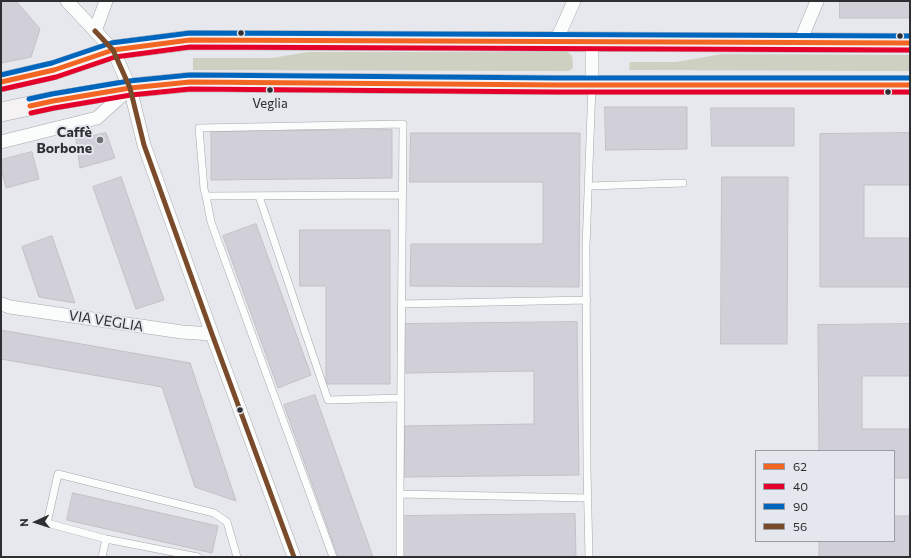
<!DOCTYPE html>
<meta charset="utf-8">
<style>
body{margin:0}
#map{position:relative;width:911px;height:558px;overflow:hidden;background:#e7e8ed;font-family:Commissioner,sans-serif}
canvas{display:block}
.frame{position:absolute;inset:0;border:2px solid #2e2f32;pointer-events:none}
.legend{position:absolute;left:755px;top:450px;width:140px;height:92px;box-sizing:border-box;background:#e5e7ef;border:1px solid #9c9da3;margin:0;padding:5px 7px;list-style:none;font-size:12px;color:#2e2f32}
.legend li{display:flex;align-items:center;gap:8px;height:20px}
.legend b{width:20px;border:1px solid #9c9da3}
.north{position:absolute;left:16px;top:502px;width:40px;height:40px;-webkit-text-stroke:3px #e5e7ef;paint-order:stroke;rotate:267deg;font-size:11px;font-weight:700;line-height:16px;text-align:center;color:#2e2f32}
.north::after{content:'';display:block;margin:auto;width:14px;height:18px;background:#2e2f32;clip-path:polygon(50% 0,100% 100%,50% 72%,0 100%)}
</style>
<div id="map">
<canvas width="911" height="558"></canvas>
<div class="frame"></div>
<ul class="legend">
<li><b style="height:5px;background:#f26522"></b>62</li>
<li><b style="height:5px;background:#e4002b"></b>40</li>
<li><b style="height:5px;background:#0065bd"></b>90</li>
<li><b style="height:5px;background:#7a4b2a"></b>56</li>
</ul>
<div class="north">N</div>
</div>
<script>
const ctx = document.querySelector('canvas').getContext('2d');
ctx.lineJoin = 'round';
function fillPath(path, color) { ctx.fillStyle = color; ctx.fill(path, 'evenodd'); }
function stroke(path, color, width, dash) { ctx.strokeStyle = color; ctx.lineWidth = width; ctx.lineCap = dash ? 'butt' : 'round'; ctx.setLineDash(dash || []); ctx.stroke(path); }
function drawText(font, color, halo, rows, align = 'center') {
  ctx.font = font + ' Commissioner,sans-serif'; ctx.lineWidth = 4; ctx.setLineDash([]); ctx.textBaseline = 'middle'; ctx.strokeStyle = halo; ctx.fillStyle = color; for (const [text, x, y, turn = 0] of rows) {
    ctx.save(); ctx.translate(x, y); ctx.rotate((+turn || 0) * Math.PI / 180); ctx.textAlign = isNaN(turn) ? turn : align; if (halo) ctx.strokeText(text, 0, 0); ctx.fillText(text, 0, 0); ctx.restore();
  }
}
fillPath(new Path2D(`
 M308,52H568L572,56L573,68L569,71L193,70V58H272Z
 M722,54L910,55V71L629,70L630,62H676Z`), '#ced1c2');
const building = new Path2D(`
 M1,1H16L40,29L31,57L1,63V33H3L1,31Z
 M840,1H910V18H840Z
 M605,107H687V149L606,150Z
 M711,108H794V146H712Z
 M392,130V178L211,180V132Z
 M106,133L115,158L80,168L76,140Z
 M411,133H580L579,287L410,286L411,244H543V182H410Z
 M910,133V185H864V238H910V287H820V134Z
 M32,152L39,179L6,188L1,168V160Z
 M121,177L164,300L136,309L93,187Z
 M722,177H788L787,344H721Z
 M256,224L311,375L278,388L223,236Z
 M300,230H390V384H326V286H300Z
 M52,236L75,303L39,297L22,247Z
 M577,322L579,475L404,477V426L534,424V371L405,373L404,324Z
 M910,324V376H862V429H910V478H894V451H819L818,325Z
 M1,330L190,363L236,501L195,487L162,387L1,359Z
 M315,395L373,557H338L284,405Z
 M73,493L218,526L212,553L67,520Z
 M575,514L576,557H403L402,516Z
 M894,516H910V557H819V541H894Z`);
fillPath(building, '#d1d0d9');
stroke(building, '#c1c1c5', 1);
const lane = new Path2D(`
 M588,186L683,183
 M206,196L211,222L333,557
 M259,196L328,400L401,398
 M401,304L587,300
 M400,494L588,498
 M102,557L106,539
 M198,557L106,539L47,523L58,474L214,513L227,522L237,557
 M400,557V494L403,124L199,128L204,189L206,196L402,195
 M589,557L587,469L586,247L592,85`);
const street = new Path2D(`
 M67,1L113,50L130,88L144,145L212,334L294,557
 M95,31L106,1
 M556,41L574,1
 M800,42L817,1
 M592,85V41
 M1,142L97,118L129,89
 M1,304L10,307L182,332L212,334`);
const secondary = new Path2D(`
 M1,82L54,70L113,50L190,40L910,43
 M1,112L53,101L130,88L190,82L558,85H910`);
stroke(lane, '#a5a6a9', 8);
stroke(street, '#a5a6a9', 14);
stroke(secondary, '#a5a6a9', 20);
stroke(lane, '#fbfcfc', 7);
stroke(street, '#fbfcfc', 13);
stroke(secondary, '#f5f2f4', 19);
stroke(new Path2D(`
 M1,82L54,70L113,50L190,40L910,43
 M30,106L53,101L130,88L190,82L558,85H910`), '#f26522', 5);
stroke(new Path2D(`
 M3,89L56,77L115,57L190,47L910,50
 M31,113L54,108L131,95L190,89L558,92H910`), '#e4002b', 5);
stroke(new Path2D(`
 M1,75L52,63L111,43L190,33L910,36
 M29,99L52,94L129,81L190,75L558,78H910`), '#0065bd', 5);
stroke(new Path2D(`
 M95,31L113,50L130,88L144,145L212,334L294,557`), '#7a4b2a', 5);
for (const [x, y, r, color] of [
 [241,33,3.5,"#2e2f32"],
 [900,36,3.5,"#2e2f32"],
 [270,90,3.5,"#2e2f32"],
 [888,92,3.5,"#2e2f32"],
 [100,140,4,"#6f7073"],
 [240,410,3.5,"#2e2f32"]
]) { const dot = new Path2D(); dot.arc(x, y, r, 0, 2 * Math.PI); ctx.fillStyle = color; ctx.fill(dot); stroke(dot, '#e5e7ef', 1.5); }
drawText('13px', '#2e2f32', '#e5e7ef', [
 ["Veglia",270,104]
]);
drawText('bold 14px', '#2e2f32', '#e5e7ef', [
 ["Caffè",92,132],
 ["Borbone",92,148]
], 'right');
drawText('14px', '#2e2f32', '#e5e7ef', [
 ["VIA VEGLIA",106,321,9]
]);
</script>
